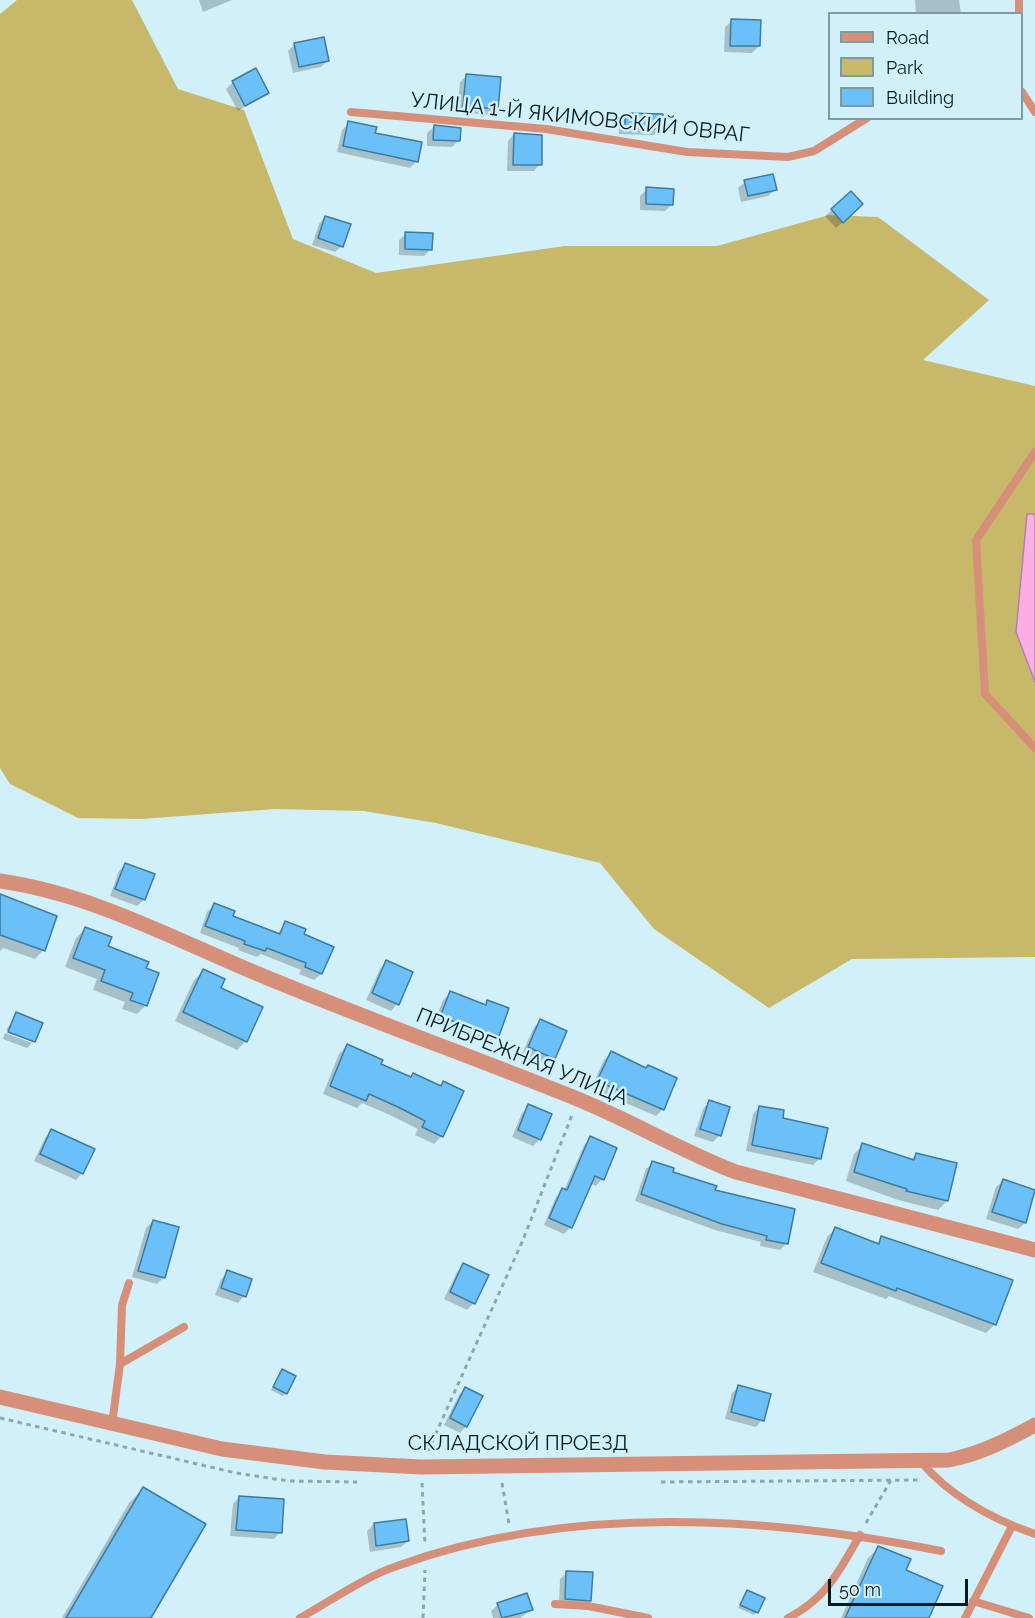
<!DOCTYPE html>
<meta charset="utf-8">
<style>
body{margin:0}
#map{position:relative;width:1035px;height:1618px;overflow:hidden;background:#d1f0f9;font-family:Raleway,sans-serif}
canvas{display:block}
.legend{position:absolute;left:828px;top:12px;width:195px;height:108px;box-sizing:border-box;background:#d1f0f9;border:2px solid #7e9ba3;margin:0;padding:8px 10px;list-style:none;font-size:18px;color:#021c23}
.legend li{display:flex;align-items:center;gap:12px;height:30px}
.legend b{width:30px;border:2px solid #7e9ba3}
.scale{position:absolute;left:828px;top:1579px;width:140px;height:27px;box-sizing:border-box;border:3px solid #021c23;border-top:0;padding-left:8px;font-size:18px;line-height:21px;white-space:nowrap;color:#021c23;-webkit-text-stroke:4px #d1f0f9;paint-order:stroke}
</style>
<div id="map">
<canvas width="1035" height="1618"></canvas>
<ul class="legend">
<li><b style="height:8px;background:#d69079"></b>Road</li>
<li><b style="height:16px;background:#c8b96a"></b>Park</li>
<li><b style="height:16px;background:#6bc1f7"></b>Building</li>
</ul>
<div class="scale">50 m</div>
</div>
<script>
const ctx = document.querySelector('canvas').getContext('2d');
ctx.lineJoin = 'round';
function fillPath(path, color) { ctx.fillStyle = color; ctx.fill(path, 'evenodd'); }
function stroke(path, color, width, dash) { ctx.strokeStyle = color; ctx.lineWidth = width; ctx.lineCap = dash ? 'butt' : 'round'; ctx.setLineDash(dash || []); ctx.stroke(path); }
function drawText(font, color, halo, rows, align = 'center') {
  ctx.font = font + ' Raleway,sans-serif'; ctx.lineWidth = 5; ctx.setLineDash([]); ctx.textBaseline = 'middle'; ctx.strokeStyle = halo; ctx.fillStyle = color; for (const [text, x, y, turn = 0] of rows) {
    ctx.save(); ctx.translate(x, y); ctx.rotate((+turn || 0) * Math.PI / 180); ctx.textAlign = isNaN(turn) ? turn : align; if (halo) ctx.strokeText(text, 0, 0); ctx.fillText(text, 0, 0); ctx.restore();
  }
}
fillPath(new Path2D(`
 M17,0H132L178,89L244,110L293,239L376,273L565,246H717L829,215L878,217L989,300L923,360L1035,386V514H1027L1016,632L1035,682V957L852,959L769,1008L654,929L600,863L436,823L364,811L275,809L141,819L78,818L10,784L0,768V14Z`), '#c8b96a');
const water = new Path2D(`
 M1027,514H1035V682L1016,632Z`);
fillPath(water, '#fcade4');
stroke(water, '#b182aa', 1.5);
fillPath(new Path2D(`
 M199,0H232L203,12Z
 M959,0L961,14H916L915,0Z
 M732,21L759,46L752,53L724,52L725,27Z
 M295,44L327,61L321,67L293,73L288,51Z
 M467,75L496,109L490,115L457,112L460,82Z
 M233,82L267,93L238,111L226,89Z
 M626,114L661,128L654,135L619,134V121Z
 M349,123L374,135L417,161L410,168L337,152L342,130Z
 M434,127L459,140L452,147L427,146V133Z
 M514,134L540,164L534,171H507L508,141Z
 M745,182L775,190L768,196L741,202L738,188Z
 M647,189L672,204L665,211L640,210V196Z
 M832,210L855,211L836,228L825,216Z
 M325,217L342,246L335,252L312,245L319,224Z
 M406,234L431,249L424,256L399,255V240Z
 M125,865L144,900L137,906L110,896L119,871Z
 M0,895L21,902L43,950L35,959L3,948L0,951Z
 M214,905L231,917L277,934L286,923L302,935L332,948L321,974L314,980L299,974L301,970L261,954L257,957L238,950L239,948L200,933L207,912Z
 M85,929L106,947L144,969L146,1005L137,1014L122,1009L125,1002L93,990L97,979L65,967L76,938Z
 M387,962L411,973L397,1004L391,1011L366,1000L380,969Z
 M203,971L246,1041L237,1050L175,1021L194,980Z
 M450,993L484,1006L488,1002L507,1008L497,1036L491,1042L434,1023L443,1000Z
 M17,1014L41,1024L32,1043V1040L6,1030Z
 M541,1021L566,1032L553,1059L547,1065L522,1054L534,1027Z
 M5,1033L32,1043L27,1048L3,1039Z
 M347,1046L410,1078L440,1087L443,1083L442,1136L434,1144L415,1135L418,1129L390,1115L362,1103L357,1108L323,1094L339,1054Z
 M611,1053L663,1109L656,1116L591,1088L604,1060Z
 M709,1102L720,1135L713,1142L694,1136L703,1109Z
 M529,1106L540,1139L533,1146L512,1137L522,1113Z
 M759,1107L781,1119L820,1158L813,1165L746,1151L753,1114Z
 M52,1131L82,1173L76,1180L34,1161L45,1138Z
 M591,1138L602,1179L596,1186L590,1183L571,1227L564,1234L544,1225L556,1197L564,1191L584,1145Z
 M863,1145L911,1160L916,1154L947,1201L938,1210L898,1200L846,1181L854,1154Z
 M653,1163L713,1191L787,1243L780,1250L760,1246L761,1242L715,1230L635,1201L646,1169Z
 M1003,1181L1035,1191L1025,1223L1018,1229L986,1219L996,1187Z
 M153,1221L177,1228L163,1278L157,1284L132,1277L146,1228Z
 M836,1228L876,1244L882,1238L995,1324L986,1333L889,1296L886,1299L813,1272L827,1237Z
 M463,1265L474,1303L467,1310L444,1299L457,1272Z
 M228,1272L244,1296L238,1303L215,1295L221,1279Z
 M282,1371L286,1393L283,1396L271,1390Z
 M739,1386L762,1420L756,1427L725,1419L732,1393Z
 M465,1388L466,1426L460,1433L444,1425L459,1395Z
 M143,1489L149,1618H62L129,1503Z
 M239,1497L280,1532L274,1539L230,1536L233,1504Z
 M374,1524L408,1541L401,1547L370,1552L367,1531Z
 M878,1548L904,1571L928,1618H841L868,1558Z
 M567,1573L590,1600L583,1607L559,1605L560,1579Z
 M747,1592L757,1612L754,1615L738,1608Z
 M498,1605L531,1610L520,1618H493L491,1611Z`), '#0003');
const building = new Path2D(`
 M731,19L761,20L760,46H730Z
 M324,37L329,61L299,67L294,43Z
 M256,68L269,93L245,106L232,81Z
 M466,74L501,77L498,109L463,106Z
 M625,113L663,114L662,129L625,128Z
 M348,121L377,127L375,133L422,142L418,162L343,146Z
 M434,125L461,128L460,141L433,140Z
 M514,133L542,135V165H513Z
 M773,174L777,190L748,196L744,180Z
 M646,187L674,189L673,205L646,204Z
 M851,191L863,204L843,223L831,209Z
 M325,216L351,224L343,247L318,238Z
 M405,232L433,233L432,250L405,249Z
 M125,863L155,874L145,900L115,889Z
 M0,894L57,916L45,951L0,935Z
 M214,903L235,911L233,916L280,934L285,921L306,929L304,934L334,947L322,974L305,967L306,963L267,948L265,951L244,944L245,941L205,926Z
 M85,927L112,937L108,946L149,962L146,968L159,973L147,1006L130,1000L133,993L101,981L105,970L73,958Z
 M386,960L413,972L399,1005L372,993Z
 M203,969L225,979L221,988L263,1007L247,1042L183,1012Z
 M450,991L486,1005L487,1000L509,1008L499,1036L440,1017Z
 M16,1012L43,1023L35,1042L8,1032Z
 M540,1019L567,1031L555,1059L528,1047Z
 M347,1044L383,1060L381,1064L411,1077L413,1073L441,1086L443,1081L464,1091L443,1137L422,1127L425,1121L398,1107L369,1094L366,1101L330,1086Z
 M611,1051L646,1068L648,1065L677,1078L664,1110L597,1081Z
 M709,1100L730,1107L721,1136L700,1129Z
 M528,1104L552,1114L541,1140L518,1130Z
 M759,1106L784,1110L783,1118L828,1128L821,1159L752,1145Z
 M51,1129L95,1149L83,1174L40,1154Z
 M590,1136L617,1148L604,1180L595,1176L572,1228L549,1218L562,1188L567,1190Z
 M862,1143L914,1160L916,1153L957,1163L948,1201L906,1191L907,1189L854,1172Z
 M652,1161L674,1168L673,1172L717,1186L715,1190L795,1209L788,1244L766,1240L767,1236L722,1224L641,1194Z
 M1003,1179L1035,1190L1026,1223L992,1212Z
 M153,1220L179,1227L165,1278L138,1271Z
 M835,1227L879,1244L881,1236L1013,1280L996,1325L897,1288L896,1291L821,1263Z
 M463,1263L489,1275L475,1304L450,1292Z
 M227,1270L252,1279L246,1297L221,1288Z
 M282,1369L296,1376L287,1394L273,1387Z
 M738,1385L771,1394L764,1421L731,1412Z
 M465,1387L483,1396L467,1427L450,1418Z
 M143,1487L206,1524L151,1618H66Z
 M239,1496L284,1499L282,1533L236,1530Z
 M406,1519L409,1541L376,1546L374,1523Z
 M878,1546L911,1559L906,1570L943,1586L929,1618H845Z
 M566,1571L593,1572L591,1601L565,1599Z
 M747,1590L765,1598L758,1613L740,1605Z
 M527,1593L533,1610L502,1618L497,1603Z`);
fillPath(building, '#6bc1f7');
stroke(building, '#3d7ba1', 1.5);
stroke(new Path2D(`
 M0,1418L236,1473L289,1481L357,1482
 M428,1451L523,1240L572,1115
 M661,1482L921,1480
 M422,1483L425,1545
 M502,1483L509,1524
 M866,1523L891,1480
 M423,1618L425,1570`), '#8ba8b1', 3, [4.5, 4.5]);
stroke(new Path2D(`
 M1019,0V14
 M1022,92L1035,112
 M351,112L546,129L687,152L788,157L814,151L867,118
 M1035,452L976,540L985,694L1035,748
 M120,1364L184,1327
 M112,1424L120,1364L122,1305L129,1283
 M921,1462C951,1497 992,1519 1035,1534
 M973,1601L1029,1618
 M555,1604L588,1606L648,1618
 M300,1618C329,1602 366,1576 397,1566C568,1504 765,1516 941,1551
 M788,1618C827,1598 839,1571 860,1535
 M965,1618L1012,1526`), '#d69079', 8);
stroke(new Path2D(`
 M0,881C90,894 168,936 251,971C358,1016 468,1055 575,1098C630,1120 681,1151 736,1172L1035,1250
 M0,1397L222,1449L325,1462L421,1467L949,1460C980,1454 1007,1440 1035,1425`), '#d69079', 15);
drawText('21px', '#021c23', '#d1f0f9', [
 ["УЛИЦА 1-Й ЯКИМОВСКИЙ ОВРАГ",580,118,6],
 ["ПРИБРЕЖНАЯ УЛИЦА",522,1057,22],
 ["СКЛАДСКОЙ ПРОЕЗД",518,1444]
]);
</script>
